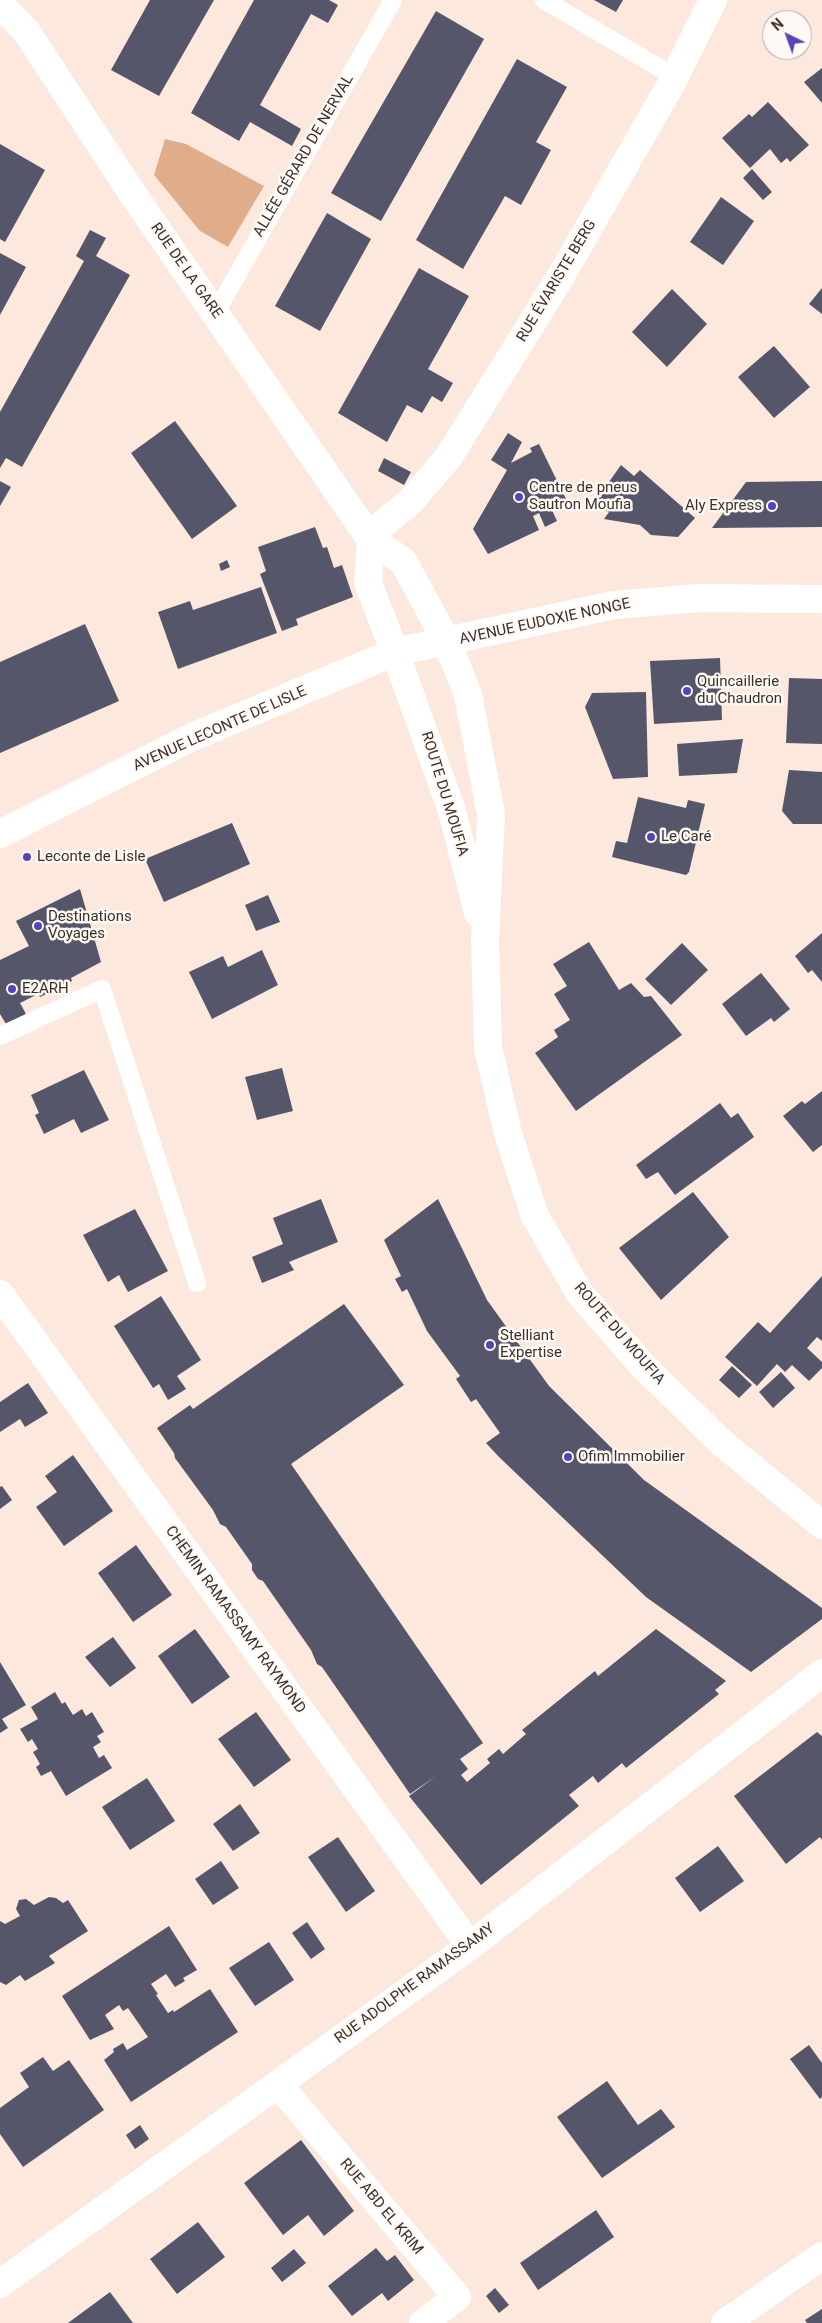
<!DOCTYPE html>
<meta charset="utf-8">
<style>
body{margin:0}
#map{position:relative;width:822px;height:2323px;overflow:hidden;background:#fce8dc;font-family:Roboto,sans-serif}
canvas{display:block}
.north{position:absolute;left:762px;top:10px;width:50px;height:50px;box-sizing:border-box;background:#fef9f5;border:1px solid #b0a9a4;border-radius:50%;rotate:318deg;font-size:14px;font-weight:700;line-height:20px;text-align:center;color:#3b312b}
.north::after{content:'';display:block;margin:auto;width:18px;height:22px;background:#5842ba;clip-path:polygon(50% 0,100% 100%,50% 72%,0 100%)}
</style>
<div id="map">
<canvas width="822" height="2323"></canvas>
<div class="north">N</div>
</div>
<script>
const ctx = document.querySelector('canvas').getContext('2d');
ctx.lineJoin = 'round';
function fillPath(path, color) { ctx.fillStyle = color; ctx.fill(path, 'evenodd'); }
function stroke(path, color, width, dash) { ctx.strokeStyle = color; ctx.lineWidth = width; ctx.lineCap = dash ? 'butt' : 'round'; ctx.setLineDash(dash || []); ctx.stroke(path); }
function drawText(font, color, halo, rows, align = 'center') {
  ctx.font = font + ' Roboto,sans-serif'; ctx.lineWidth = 5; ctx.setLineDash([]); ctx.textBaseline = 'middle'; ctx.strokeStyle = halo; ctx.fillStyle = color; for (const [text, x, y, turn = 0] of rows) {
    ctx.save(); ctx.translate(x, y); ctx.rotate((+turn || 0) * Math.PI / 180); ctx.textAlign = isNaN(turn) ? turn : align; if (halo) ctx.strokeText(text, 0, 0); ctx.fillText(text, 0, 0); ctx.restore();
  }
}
fillPath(new Path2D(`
 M165,139L186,144L264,186L228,247L200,231L154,175Z`), '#e0ad8b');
fillPath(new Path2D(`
 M150,0H214L159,96L111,70Z
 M254,0H329L338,5L328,23L311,14L260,105L301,129L292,146L250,122L239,141L191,113Z
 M594,0H623L616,12Z
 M436,11L484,39L381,221L331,193Z
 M517,59L567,87L536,142L551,150L521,205L505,196L463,269L416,240Z
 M822,68V103L804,82Z
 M768,102L809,145L790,162L787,158L781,163L770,149L750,168L722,138L749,114L752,117Z
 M0,144L45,170L5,242L0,239Z
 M752,169L772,192L763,200L743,178Z
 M721,197L754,221L723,265L690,242Z
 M327,213L371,239L320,331L275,306Z
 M90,230L106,238L96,256L130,275L22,467L6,458L0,468V412L84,261L76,256Z
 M0,253L26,267L0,315Z
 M419,268L469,296L428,369L453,383L442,402L432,396L422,413L407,405L387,442L338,413Z
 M822,288V314L809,304Z
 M672,289L707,324L667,367L632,332Z
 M774,346L810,387L774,418L738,377Z
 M175,421L237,506L192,539L131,453Z
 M508,433L522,442L511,463L532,452L530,448L539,444L567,501L551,508L557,521L545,527L539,513L533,516L539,530L488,554L473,529L507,470L491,460Z
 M384,458L411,472L404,485L378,471Z
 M621,465L634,476L640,470L695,518L678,537L651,535L640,525L604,519L609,512L594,503Z
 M0,481L11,487L0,506Z
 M822,481V527L712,528L746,482Z
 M315,527L323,548L327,547L334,568L342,565L353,597L296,619L298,625L282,631L260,574L266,571L258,547Z
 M227,560L230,567L221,571L219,564Z
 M261,587L277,633L178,669L158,612L190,601L193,610Z
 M85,624L119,701L0,753V662Z
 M720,658L722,720L654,724L650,661Z
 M789,678L822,679V744L786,743Z
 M646,692L648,777L613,779L585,707L592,693Z
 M743,739L737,773L679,776L677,744Z
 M789,770L822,772V824H793L782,811Z
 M638,797L686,808L688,800L705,804L689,872L686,875L612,857L616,841L627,843Z
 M232,823L250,864L164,902L145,859Z
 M80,889L101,962L71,978L72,981L61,986L59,983L49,988L51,992L40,997L38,994L20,1003L26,1014L6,1024L0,1014V960L29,946L16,921Z
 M268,895L280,922L256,931L245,905Z
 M822,933V982L812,970L808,973L795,956Z
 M589,942L619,990L631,983L644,997L651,996L682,1035L576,1111L535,1053L558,1037L554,1030L570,1020L554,994L567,986L553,964Z
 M682,943L708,970L671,1005L645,979Z
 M262,950L278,985L212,1019L189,972L223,956L228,967Z
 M761,973L790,1009L774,1022L771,1018L746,1036L722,1004Z
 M282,1068L293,1111L257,1120L245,1077Z
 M84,1070L109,1120L81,1133L74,1119L44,1134L35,1115L39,1113L31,1095Z
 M822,1091V1145L813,1152L783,1116L802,1101L805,1104Z
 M720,1103L731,1118L738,1113L754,1137L675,1195L658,1172L646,1179L636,1165Z
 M693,1192L729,1237L661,1300L619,1248Z
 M321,1199L338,1242L289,1262L294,1270L262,1283L252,1257L283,1244L273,1218Z
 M438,1199L487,1300L549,1386L644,1480L822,1608V1619L751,1672L646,1597L499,1457L486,1443L500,1433L476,1399L471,1402L456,1379L460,1376L427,1331L407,1289L402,1292L395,1279L401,1276L384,1240Z
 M135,1209L168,1271L128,1292L119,1275L108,1282L83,1235Z
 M822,1276V1341L817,1337L807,1348L822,1362V1368L809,1381L792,1365L785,1372L777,1364L757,1386L725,1357L758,1322L770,1333Z
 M161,1296L201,1360L177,1376L186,1389L168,1400L159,1384L153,1388L114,1326Z
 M344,1304L404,1385L291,1464L483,1743L460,1759L468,1769L461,1775L467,1782L490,1763L487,1759L499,1749L503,1754L526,1734L522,1730L595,1671L598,1676L656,1629L726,1681L715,1690L719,1694L626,1768L622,1763L598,1783L593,1776L569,1795L579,1806L481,1885L409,1796L436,1776L410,1794L322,1667L317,1664L311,1650L263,1581L258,1579L252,1570V1564L226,1527L220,1524L213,1510L175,1458L174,1453L157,1428L190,1405L193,1409Z
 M732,1366L752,1385L739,1398L719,1380Z
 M781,1372L795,1388L773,1408L759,1392Z
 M28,1383L48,1413L25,1427L20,1419L0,1432V1402Z
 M73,1455L113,1511L64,1546L36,1507L57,1492L45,1476Z
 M2,1486L12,1500L0,1509V1487Z
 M136,1545L172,1595L133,1622L98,1573Z
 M195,1629L230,1677L192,1704L158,1656Z
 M113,1637L136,1668L110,1687L85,1657Z
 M0,1662L26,1705L2,1719L8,1728L0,1733Z
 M55,1692L62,1704L65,1702L73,1715L82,1709L86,1716L92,1712L104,1732L97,1736L101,1742L93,1747L99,1758L104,1755L112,1768L66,1796L51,1771L41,1776L36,1767L40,1764L33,1752L38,1749L32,1739L28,1742L20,1729L38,1719L31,1707Z
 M256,1712L291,1760L254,1787L218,1739Z
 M817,1732L822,1736V1840L820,1837L786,1864L734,1796Z
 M147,1778L175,1821L130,1850L102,1807Z
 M240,1804L260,1833L233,1851L213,1824Z
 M338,1837L375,1891L346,1912L308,1857Z
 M718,1846L744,1881L700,1912L675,1878Z
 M221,1861L239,1888L213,1905L195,1879Z
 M49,1897L56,1898L63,1903L68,1900L88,1931L49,1956L55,1963L25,1981L20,1975L6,1985L0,1982V1921L5,1924L20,1916L16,1909L19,1900L26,1899L34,1905Z
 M307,1922L325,1949L311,1959L292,1933Z
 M169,1926L197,1970L183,1978L185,1981L175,1987L166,1974L151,1984L158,1994L156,1995L168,2013L173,2010L174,2012L210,1989L238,2032L131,2102L104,2060L114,2052L113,2049L123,2043L127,2050L148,2037L128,2008L123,2011L119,2005L105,2015L114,2029L90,2040L62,1996Z
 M269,1942L294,1980L255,2006L229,1968Z
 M809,2045L822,2063V2097L820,2099L790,2059Z
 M43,2057L53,2071L69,2060L104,2110L23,2167L0,2134V2108L29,2087L20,2073Z
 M607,2081L638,2125L661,2109L675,2127L602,2178L557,2117Z
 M140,2125L149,2139L135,2149L126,2135Z
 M301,2140L354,2211L324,2236L308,2215L283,2235L244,2183Z
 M596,2210L614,2237L538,2290L520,2263Z
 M198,2222L225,2257L177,2294L150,2259Z
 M376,2248L387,2261L395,2255L414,2280L388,2301L382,2293L352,2316L328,2286Z
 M294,2249L306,2263L282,2282L271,2268Z
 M495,2288L509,2305L499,2313L486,2296Z
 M110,2292L133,2323H68Z
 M822,2309V2323H807L805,2320Z`), '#56566b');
stroke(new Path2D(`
 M544,0L675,77
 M216,312L393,0
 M0,1036L102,989L197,1283`), '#fff', 18);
stroke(new Path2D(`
 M0,4L26,31L132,193L371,540L403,561L447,642
 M368,536L409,503L448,458L561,276L670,86L713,0
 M371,540L368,583L395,652
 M0,1294L470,1946
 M278,2084L457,2297L423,2323
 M0,2284L470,1946L822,1673
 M725,2323L822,2256`), '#fff', 28);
stroke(new Path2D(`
 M447,642L468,695L491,814L485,939L488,1047L508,1134L535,1216L580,1294L643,1366L722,1443L822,1525
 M395,652L452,811L478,913
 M0,834L192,737L395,652L614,605L698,598L822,599`), '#fff', 28);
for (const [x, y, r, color] of [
 [519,497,5,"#5842ba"],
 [772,506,5,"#5842ba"],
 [687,691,5,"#5842ba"],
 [651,837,5,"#5842ba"],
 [27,857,5,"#5842ba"],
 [38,926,5,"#5842ba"],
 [12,989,5,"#5842ba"],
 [490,1345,5,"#5842ba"],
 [568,1457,5,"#5842ba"]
]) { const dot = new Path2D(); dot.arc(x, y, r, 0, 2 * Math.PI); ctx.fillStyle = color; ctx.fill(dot); stroke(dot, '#fef9f5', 2); }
drawText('15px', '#3b312b', '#fef9f5', [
 ["ALLÉE GÉRARD DE NERVAL",304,156,-60],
 ["RUE DE LA GARE",186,271,55],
 ["RUE ÉVARISTE BERG",557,281,-59],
 ["AVENUE EUDOXIE NONGE",545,622,-12],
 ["AVENUE LECONTE DE LISLE",220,729,-24],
 ["ROUTE DU MOUFIA",444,794,73],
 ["ROUTE DU MOUFIA",619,1334,49],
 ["CHEMIN RAMASSAMY RAYMOND",235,1620,54],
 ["RUE ADOLPHE RAMASSAMY",415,1984,-36],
 ["RUE ABD EL KRIM",381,2207,50]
]);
drawText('15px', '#3b312b', '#fef9f5', [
 ["Centre de pneus",529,488],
 ["Sautron Moufia",529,505],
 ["Aly Express",762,506,"right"],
 ["Quincaillerie",697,682],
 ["du Chaudron",697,699],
 ["Le Caré",661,837],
 ["Leconte de Lisle",37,857],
 ["Destinations",48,917],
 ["Voyages",48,934],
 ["E2ARH",22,989],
 ["Stelliant",500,1336],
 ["Expertise",500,1353],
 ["Ofim Immobilier",578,1457]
], 'left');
</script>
